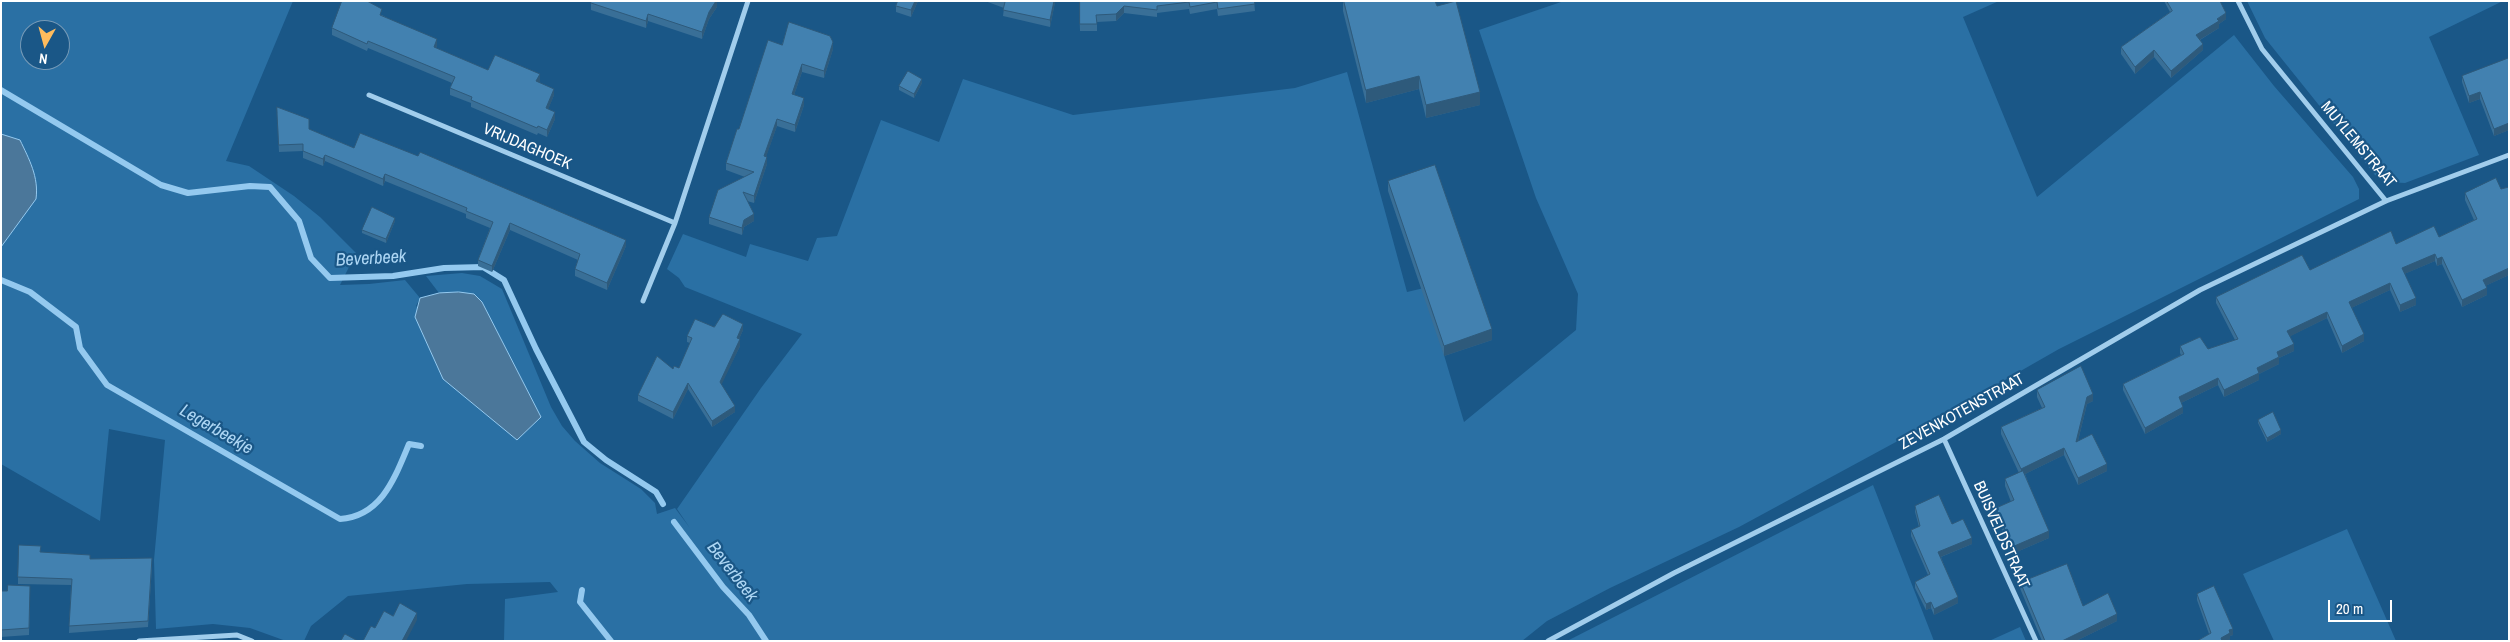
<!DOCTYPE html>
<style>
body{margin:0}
#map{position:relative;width:2510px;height:642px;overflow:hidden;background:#1a5787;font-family:"Archivo Narrow",sans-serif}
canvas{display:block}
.frame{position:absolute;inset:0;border:2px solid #fff;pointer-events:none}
.north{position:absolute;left:20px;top:20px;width:50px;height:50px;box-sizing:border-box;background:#1a5787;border:1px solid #769ab7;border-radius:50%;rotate:187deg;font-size:14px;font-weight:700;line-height:20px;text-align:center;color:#fff}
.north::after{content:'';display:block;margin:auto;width:18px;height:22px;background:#ffbc5d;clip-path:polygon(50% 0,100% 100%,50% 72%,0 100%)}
.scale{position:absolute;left:2328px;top:600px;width:64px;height:22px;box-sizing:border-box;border:2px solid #fff;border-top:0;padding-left:6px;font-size:15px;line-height:18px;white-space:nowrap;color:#fff;-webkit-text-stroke:4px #1a5787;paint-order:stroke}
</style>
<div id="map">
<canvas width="2510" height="642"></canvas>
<div class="frame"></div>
<div class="north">N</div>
<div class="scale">20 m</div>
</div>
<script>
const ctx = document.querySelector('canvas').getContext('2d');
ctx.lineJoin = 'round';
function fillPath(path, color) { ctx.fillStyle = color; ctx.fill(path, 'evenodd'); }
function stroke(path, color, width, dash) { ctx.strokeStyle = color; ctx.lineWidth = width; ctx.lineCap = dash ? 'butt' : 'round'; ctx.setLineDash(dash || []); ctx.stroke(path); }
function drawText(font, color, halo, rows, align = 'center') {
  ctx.font = font + ' "Archivo Narrow",sans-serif'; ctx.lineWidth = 4.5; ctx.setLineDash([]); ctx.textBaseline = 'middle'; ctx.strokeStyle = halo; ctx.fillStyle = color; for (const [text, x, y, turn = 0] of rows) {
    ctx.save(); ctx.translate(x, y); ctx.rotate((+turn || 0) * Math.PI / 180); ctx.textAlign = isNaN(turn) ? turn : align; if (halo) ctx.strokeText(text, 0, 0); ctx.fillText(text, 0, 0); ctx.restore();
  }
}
fillPath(new Path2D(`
 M1,1H293L226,161L249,166L294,196L320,217L356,253L340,285L369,284L405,280L420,298L416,306L541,417L482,302L459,292L439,293L426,276L462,273L480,276L502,289L551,407L562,426L575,441L600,463L641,489L655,503L657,514L675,508L690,528L677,509L761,388L802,334L685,287L679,278L667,269L683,234L746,257L750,244L808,261L817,238L837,236L881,120L939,142L963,79L1073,115L1295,88L1347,72L1407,292L1424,288L1464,422L1576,330L1578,294L1536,198L1479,30L1564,1H1999L1963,17L2037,197L2234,35L2274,86L2353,177L2359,189V199L2059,349L1907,436L1739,527L1610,588L1547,621L1522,641H504L505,599L558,592L550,582L467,584L348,596L311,626L304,641H286L250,628L213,624L156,629L154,560L165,440L109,429L100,521L1,464ZM30,30H60V60H30Z
 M2247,1H2503L2429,37L2479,155L2405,183L2388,182L2375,175L2265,38Z
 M1873,485L1934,641H1567Z
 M2347,529L2396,641H2274L2243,574Z
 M2020,627L2026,641H1989Z`), '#2a70a4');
const water = new Path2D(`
 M1,134L20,140C29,159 39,177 36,199L1,247Z
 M459,292L474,294L482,302L541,417L517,440L443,379L415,317L420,298L439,293Z`);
fillPath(water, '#4b779a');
stroke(water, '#94c9ef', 1);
stroke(new Path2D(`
 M1,90L161,185L188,193L250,186L270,187L299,221L311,258L330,278L393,276L444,268L483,267L504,280L536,349L584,442L606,460L656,492L663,504
 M1,280L30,292L76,327L80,348L107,385L340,519C382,516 395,477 409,444L421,446
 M674,522L723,587L749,615L766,641
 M582,590L580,602L611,641`), '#94c9ef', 6);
stroke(new Path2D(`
 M2238,1L2262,49L2386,201
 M369,95L675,223
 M643,301L675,223L748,1
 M1944,439L2036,641
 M139,641L237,635L252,641
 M1548,641L1674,573L1944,439L2200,290L2386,201L2509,155`), '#a1cdec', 5);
fillPath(new Path2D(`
 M717,1V7L709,19L702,39L648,21L646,28L591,10V3Z
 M898,1H918L911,17L896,12V6Z
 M985,1H1055V2L1050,27L1003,16L1004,8Z
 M1079,1H1254L1255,11L1218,16L1217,9L1190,14L1189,9L1157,13V17L1124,13L1116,21L1097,22V31H1080Z
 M1343,1H1435L1437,6L1480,105L1426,118L1419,89L1366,103L1343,11Z
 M2164,1H2220L2226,19L2219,24V28L2200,40L2203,50L2171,78L2154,57L2135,74L2121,54V47L2170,12Z
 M382,15L437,46L436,48L488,70L540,81L539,82L554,95L548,109L555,119L547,137L538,133L537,135L471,107V103L450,95V88L452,83L368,48L367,51L332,35V28Z
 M782,45L833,49L824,78L802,72L794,95L804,105L795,132L777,126L766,156L767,164L754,203L747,201L754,221L744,227L742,235L709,224V217L745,177L726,170V163L739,129Z
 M2509,58V130L2494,136L2480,99L2469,103L2462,82V76Z
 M922,83L914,98L899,90V86Z
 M277,113L309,129L354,148L626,246L607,290L575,276V269L578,260L510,230L492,272L478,266V260L490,228L466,218V214L385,181L383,186L325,161L323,166L303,158V151L279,152Z
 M1388,181L1492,340L1444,356L1388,191Z
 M2509,187V275L2485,286L2487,295L2462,307L2442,264L2437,266L2435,261L2404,274L2416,305L2400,312L2390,290L2351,308L2364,341L2342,353L2327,318L2290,336L2294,351L2279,358V364L2259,374V380L2224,397L2218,385L2181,403L2183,413L2145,434L2123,390V384L2181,355L2180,353V346L2208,349L2235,340L2216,303V297L2310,270L2396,244L2439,237L2474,220L2465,200V193L2501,189Z
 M395,221L386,243L362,233V230Z
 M714,327L743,330L739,339L740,346L721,384L735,412L712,427L688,389L673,419L638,401V395L673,369L679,368L690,343L687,342V336Z
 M2037,390L2093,401L2087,404L2078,441L2107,471L2078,485L2064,455L2025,474L2049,538L2012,554L1996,516V508L2011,502L2005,486V479L2019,473L2001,434V427L2042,408L2037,397Z
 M2258,420L2281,434L2267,442L2258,423Z
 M1915,506L1952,524L1972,544L1941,557L1958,603L1934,615L1931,608L1926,610L1915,588V582L1928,575L1911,536V530L1919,527L1915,512Z
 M41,552L90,559L152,565L148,627L69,633L71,585L18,584V577Z
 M2019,579L2083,606L2117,621L2076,641H2042L2019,586Z
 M30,586L29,635L1,637V591H7Z
 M2197,594L2233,635L2230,636V639L2227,641H2197L2209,634L2197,600Z`), '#396f97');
fillPath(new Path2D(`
 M716,1H717V7L709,19L702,39V32L709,12Z
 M915,1H918L911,17V10Z
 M1054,1H1055V2L1050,27V20Z
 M1124,6V13L1116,21V14Z
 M2226,13V19L2219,24V28L2196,42V35Z
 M648,14V21L646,28V21Z
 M437,39V46L434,53V47Z
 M833,42V49L824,78V71Z
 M2203,44V50L2171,78V71Z
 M2154,50V57L2135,74V67Z
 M802,64V72L792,101V94Z
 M540,74V81L536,88V81Z
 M1419,76V89L1366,103V90Z
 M922,79V83L914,98V94Z
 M554,89V95L546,115V108Z
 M1480,92V105L1426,118V105Z
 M2480,92V99L2469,103V96Z
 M804,98V105L795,132V125Z
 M555,112V119L547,137V130Z
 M777,119V126L764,163V156Z
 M2509,123V130L2494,136V129Z
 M325,155V161L323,166V159Z
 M767,157V164L754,203V196Z
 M385,174V181L383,186V179Z
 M754,214V221L744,227L742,235V228L744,220Z
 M395,218V221L386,243V239Z
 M510,223V230L492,272V266Z
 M626,240V246L607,290V283Z
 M2435,254V261L2402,275V268Z
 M2442,257V264L2437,266V259Z
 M2509,268V275L2483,287V280Z
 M2390,283V290L2349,309V302Z
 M2487,288V295L2462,307V300Z
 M2416,298V305L2400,312V305Z
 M2327,312V318L2287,338V331Z
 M743,324V330L737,344V338Z
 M1492,329V340L1444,356V346Z
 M2364,334V341L2342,353V346Z
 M740,339V346L720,388V382Z
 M2294,344V351L2279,358V364L2259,374V380L2224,397V390L2277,352Z
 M2218,378V385L2179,404V397Z
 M688,383V389L673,419V412Z
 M2093,394V401L2087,404L2076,449V442L2087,397Z
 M735,406V412L712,427V421Z
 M2183,407V413L2145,434V428Z
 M2281,430V434L2267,442V438Z
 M2064,448V455L2021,476V469Z
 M2107,464V471L2078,485V478Z
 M2049,531V538L2012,554V547Z
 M1972,538V544L1938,558V552Z
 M1958,597V603L1934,615V609Z
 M1931,602V608L1926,610V604Z
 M417,613V620L406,641H402Z
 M2117,614V621L2076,641H2062Z
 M2233,629V635L2230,636V639L2227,641H2221V638L2229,630Z`), '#2e5a7b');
const building = new Path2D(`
 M342,1H367L382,9L380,15L437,39L434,47L488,70L495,55L540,74L536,81L554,89L546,108L555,112L547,130L538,126L537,128L471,100L472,97L450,88L455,77L368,41L367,44L332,28Z
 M591,1H716L709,12L702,32L648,14L646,21L591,3Z
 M898,1H915L911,10L896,6Z
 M1004,1H1054L1050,20L1003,10L1005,2Z
 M1080,1H1254L1255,4L1218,9L1217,2L1190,7L1189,2L1157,6V10L1124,6L1116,14L1096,15L1097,24H1080Z
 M1344,1H1435L1437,6L1456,1L1480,92L1426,105L1419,76L1366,90Z
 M2167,1H2220L2226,13L2217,19L2219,21L2196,35L2203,44L2171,71L2154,50L2135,67L2121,47L2172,11Z
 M789,22L830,36L833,42L824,71L802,64L792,94L804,98L795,125L777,119L764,156L767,157L754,196L743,192L754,214L744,220L742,228L709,217L718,190L754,172L726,163L737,129H739L768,40L782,45Z
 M2509,58V123L2494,129L2480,92L2469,96L2462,76Z
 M908,71L922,79L914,94L899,86Z
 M277,107L309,119V129L354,148L360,133L418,156L420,152L626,240L607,283L575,269L580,254L510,223L492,266L478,260L493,222L466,211L467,208L385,174L383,179L325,155L323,159L303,151V144L279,145Z
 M1435,165L1492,329L1444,346L1388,181Z
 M2496,178L2501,189L2509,187V268L2483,280L2487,288L2462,300L2442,257L2437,259L2435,254L2402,268L2416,298L2400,305L2390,283L2349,302L2364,334L2342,346L2327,312L2287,331L2294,344L2277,352L2279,357L2257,368L2259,373L2224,390L2218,378L2179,397L2183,407L2145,428L2123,384L2184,354L2180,346L2200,337L2208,349L2238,339L2216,297L2302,255L2310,270L2391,231L2396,244L2434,226L2439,237L2477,219L2465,193Z
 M372,207L395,218L386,239L362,230Z
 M723,314L743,324L737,338L740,339L720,382L735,406L712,421L688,383L673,412L638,395L657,356L673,369L674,366L679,368L692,338L687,336L695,319L714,327Z
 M2081,366L2093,394L2087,397L2076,442L2092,434L2107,464L2078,478L2064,448L2021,469L2001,427L2045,407L2037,390Z
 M2273,412L2281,430L2267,438L2258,420Z
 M2023,471L2049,531L2012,547L1996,508L2014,500L2005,479Z
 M1939,495L1952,524L1963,519L1972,538L1938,552L1958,597L1934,609L1931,602L1926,604L1915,582L1930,574L1911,530L1920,526L1915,506Z
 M19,545L41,546L40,552L90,555V559L152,558L148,621L69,626L72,579L18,577Z
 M2067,564L2083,606L2108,593L2117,614L2062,641H2045L2019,579H2028Z
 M8,585L30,586L29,628L1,630V591H7Z
 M2214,586L2233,629L2229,630L2230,633L2221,638L2222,641H2197L2211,633L2197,594Z
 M400,603L417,613L402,641H363L371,626L375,628L384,611L393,616Z
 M345,634L358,641H341Z`);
fillPath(building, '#4281b0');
stroke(building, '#2e5a7b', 1);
drawText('16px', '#fff', '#1a5787', [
 ["MUYLEMSTRAAT",2358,145,50],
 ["VRIJDAGHOEK",527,147,23],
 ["ZEVENKOTENSTRAAT",1962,412,-29],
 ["BUISVELDSTRAAT",2001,535,66]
]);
drawText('italic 18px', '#add6f4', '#1a5787', [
 ["Beverbeek",371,259,-3],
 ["Legerbeekje",216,430,30],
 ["Beverbeek",732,572,52]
]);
</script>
